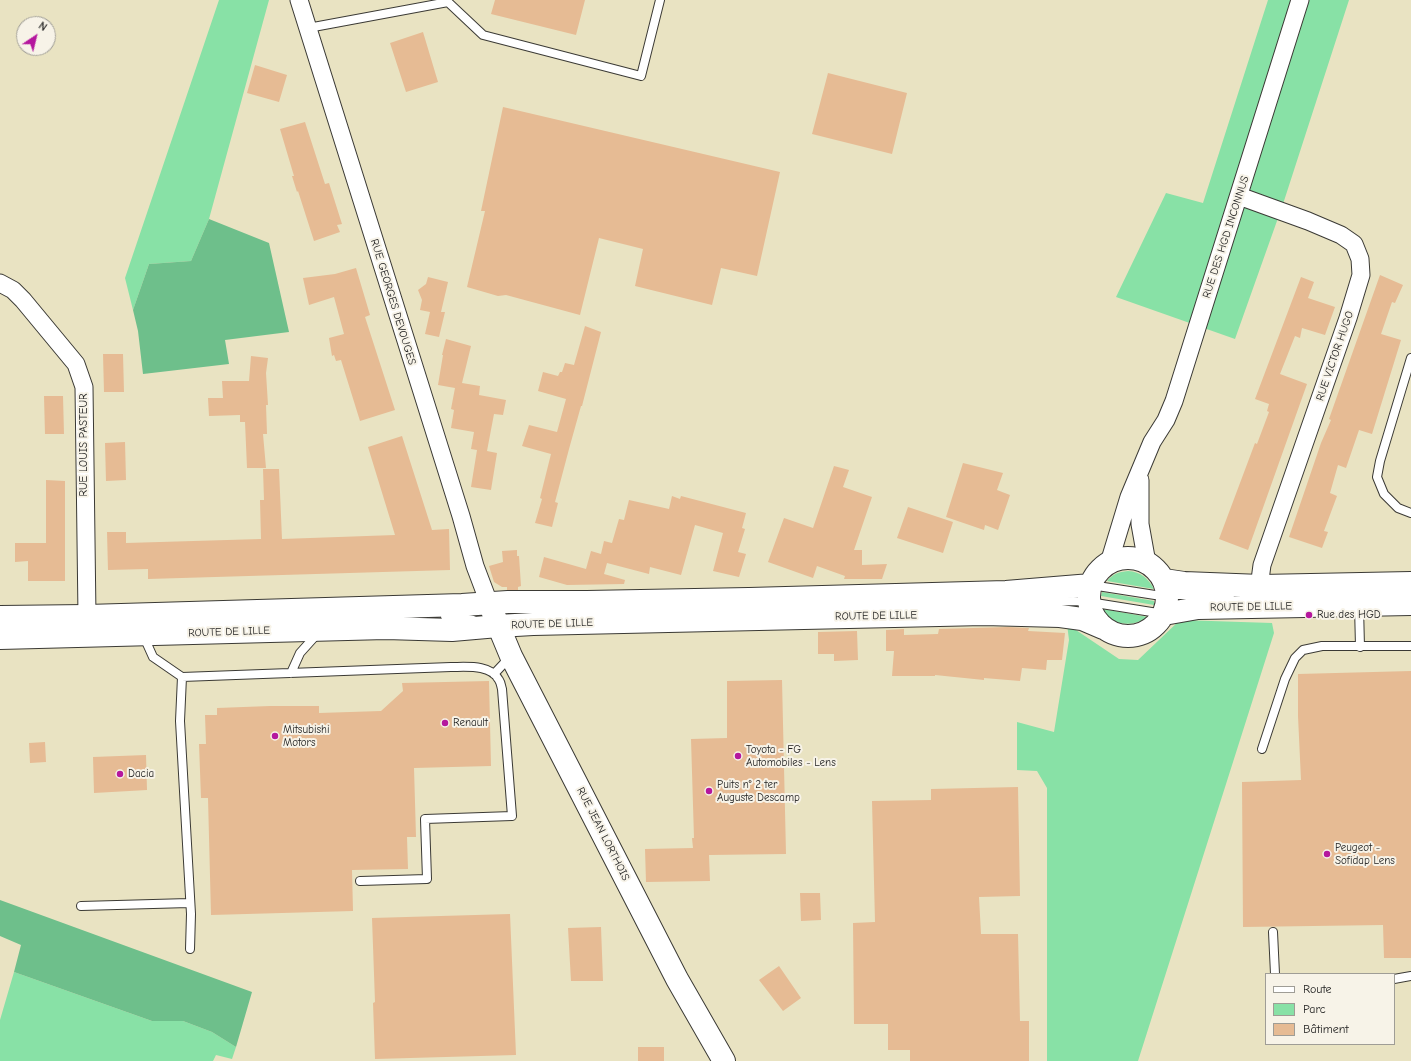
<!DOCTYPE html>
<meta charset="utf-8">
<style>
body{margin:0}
#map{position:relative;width:1411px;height:1061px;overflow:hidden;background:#e9e3c2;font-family:"Comic Neue",sans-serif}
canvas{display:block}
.legend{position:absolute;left:1265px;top:973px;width:130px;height:72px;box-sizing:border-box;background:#f7f3e8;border:1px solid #9f9d96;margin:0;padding:5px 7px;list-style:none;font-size:12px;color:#1c1c1c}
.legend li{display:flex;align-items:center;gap:8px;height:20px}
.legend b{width:20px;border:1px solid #9f9d96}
.north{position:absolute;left:16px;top:16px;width:40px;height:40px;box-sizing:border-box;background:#f7f3e8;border:1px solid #9f9d96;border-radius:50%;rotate:35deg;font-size:11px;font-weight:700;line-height:16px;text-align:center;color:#1c1c1c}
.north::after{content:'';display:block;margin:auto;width:14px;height:18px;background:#b5179e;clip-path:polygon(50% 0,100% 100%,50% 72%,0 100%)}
</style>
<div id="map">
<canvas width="1411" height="1061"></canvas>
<ul class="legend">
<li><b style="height:5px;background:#fff"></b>Route</li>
<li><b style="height:11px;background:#88e1a6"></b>Parc</li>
<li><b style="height:11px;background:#e6bb94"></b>Bâtiment</li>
</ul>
<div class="north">N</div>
</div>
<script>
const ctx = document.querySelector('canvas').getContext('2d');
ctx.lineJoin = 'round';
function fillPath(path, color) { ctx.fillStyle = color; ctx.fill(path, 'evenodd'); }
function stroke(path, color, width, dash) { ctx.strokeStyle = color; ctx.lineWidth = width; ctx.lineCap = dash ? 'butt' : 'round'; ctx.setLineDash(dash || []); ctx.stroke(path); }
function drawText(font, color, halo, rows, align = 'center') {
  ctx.font = font + ' "Comic Neue",sans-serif'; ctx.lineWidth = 4; ctx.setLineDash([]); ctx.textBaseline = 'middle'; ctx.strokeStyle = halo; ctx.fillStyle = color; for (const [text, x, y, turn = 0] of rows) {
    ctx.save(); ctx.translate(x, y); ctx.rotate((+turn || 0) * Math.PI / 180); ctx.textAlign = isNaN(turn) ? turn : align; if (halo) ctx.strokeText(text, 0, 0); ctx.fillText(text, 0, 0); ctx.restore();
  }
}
fillPath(new Path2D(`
 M219,0H269L209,219L191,261L149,264L133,310L125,278Z
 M1268,0H1349L1283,204L1235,339L1116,297L1166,193L1203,203Z
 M1128,571C1141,572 1148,578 1154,589L1107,581C1113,574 1118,572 1128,571Z
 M1102,592L1154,601V605L1101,596Z
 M1103,609L1148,617C1132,628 1112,626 1103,609Z
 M1180,620L1272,623L1274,633L1138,1061H1047V788L1037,771L1017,770V722L1054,732L1069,640L1067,624L1119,659L1138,660Z
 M14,972L152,1021H183L212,1032L236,1047L232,1059L216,1055L213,1061H0V1020Z`), '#88e1a6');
fillPath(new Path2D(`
 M209,219L269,243L289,332L225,340L229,364L143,374L138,331L133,310L149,264L191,261Z
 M0,900L252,992L236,1047L212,1032L183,1021H152L14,972L21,945L0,936Z`), '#6ebf8b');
fillPath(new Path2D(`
 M495,0H585L576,35L491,14Z
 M423,32L438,82L406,92L390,43Z
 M255,65L287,75L279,102L247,93Z
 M828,73L907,93L892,154L812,134Z
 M503,107L780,172L757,276L721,268L712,305L635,286L643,249L599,238L580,315L506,295L498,296L467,287L485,211H481Z
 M305,122L325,184L329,183L342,224L337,225L340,232L314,241L298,191L297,192L292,176H294L280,129Z
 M356,268L370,315L365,317L395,410L360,421L341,360L336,361L334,355L332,356L329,338L344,334L334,297L309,305L303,278L335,274Z
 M1380,275L1403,285L1395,303L1392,302L1381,334L1401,340L1372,434L1359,430L1346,468L1338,465L1330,493L1337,496L1324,531L1328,532L1322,548L1289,537L1321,443L1331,420L1329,419Z
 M428,277L448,282L441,312H445L439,337L425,334L430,312L420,310L422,300L418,290L426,284Z
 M1301,277L1314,282L1308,298L1335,307L1325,335L1302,328L1300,338L1295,336L1280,374L1307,384L1248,550L1219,539L1255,443L1257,444L1269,412L1267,411L1269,404L1255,399Z
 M585,326L601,332L582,406H581L569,449L555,502L558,503L552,527L535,523L542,499L540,498L551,454L522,446L529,425L557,432L566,399L538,391L543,372L558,376L560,372H562L565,363L574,365Z
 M446,339L471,346L462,383L480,386L479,395L506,400L503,415L494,414L487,451L497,453L491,490L471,487L477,450L471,449L474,432L451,428L454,410L451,409L455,388L438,385L443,355H442Z
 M103,354H123L124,392H104Z
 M251,356L268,358L266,373L268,405H266L267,434H263L266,468H247L245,422H240V415L209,416L208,398H223L222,381H249Z
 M44,396H63L64,434H45Z
 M402,436L432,530L449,529L450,570L148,579V569L108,570L107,532H126V543L261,539L260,500H264L263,469H279L282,539L395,535L368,447Z
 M125,442L126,480L106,481L105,443Z
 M963,463L1003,473L997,490L1010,495L998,530L985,525L984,530L946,517Z
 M834,466L849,470L843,487L872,497L854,550H862V565L887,564L882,579H844L845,576L817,566L813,578L768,562L784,518L813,528Z
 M46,480L65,481V581H28V561L15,562V543H46Z
 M672,496L680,499L681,496L746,513L742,528L745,529L738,552L746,554L739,577L713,571L723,533L695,525L681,575L650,567L649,574L607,563L604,574L625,580L624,584L567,585L539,577L544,557L586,569L591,551L601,554L604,541L612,543L619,519L624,520L629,500L669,509Z
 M908,507L953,522L943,553L897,538Z
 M517,550V556H519L521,586L518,587V590H507V587H502L494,582L489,566L503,562L502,551Z
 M1008,627L1029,628L1028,631L1065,633L1062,660H1047L1046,670L1022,668L1020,681L984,678V680L935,675V676H892L894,651H886V630L904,629V635L938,634L939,629Z
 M857,631L858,660L834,661V654H818V632Z
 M1411,671V958H1384L1383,925L1243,927L1242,782L1301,780L1298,716V674Z
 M782,680L786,854L709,855L710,881L646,882L645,849L693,848L692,838H694L691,739L727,738V681Z
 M489,681L491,766L414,768L416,837H407L408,869L352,870L353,911L211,915L208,798H201L199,744H206L205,715H217V708L270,706H319V713L381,711L403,691L402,683Z
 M45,742L46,762L30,763L29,743Z
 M146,755L147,790L94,793L93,757Z
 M1018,787L1020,896L979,897L981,934H1018L1020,1021H1029V1061H910V1050H888V1024H854L853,923L875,922L872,801L931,800V789Z
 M800,893H820L821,920L801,921Z
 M510,914L516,1055L375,1059L373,1003L375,1002L372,918Z
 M601,927L603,981H571L568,928Z
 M779,966L801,998L783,1011L759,980Z
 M638,1047H664V1061H638Z`), '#e6bb94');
const lane = new Path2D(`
 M448,2L483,35L641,76L660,0
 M308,28L448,2
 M1411,358L1380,461L1377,477L1384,494L1398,508L1411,513
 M1091,585L1155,595H1230
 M993,604L1073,601L1089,602L1164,614
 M1359,606L1360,647
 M445,616H452L473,620
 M144,637L153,657L182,677L451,667C466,667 491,664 499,680C501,683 501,686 502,689L512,816L425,819L427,879L360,881
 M291,673L300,653L318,633
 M494,674L510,657
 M182,677L180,721L191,914L190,949
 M1262,749L1285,679L1295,658L1303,650L1322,646H1411
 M81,906L189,903
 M1273,932L1275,974
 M1394,979L1411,976`);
const street = new Path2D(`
 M299,0L461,516L475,566L489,603
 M1239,196L1308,221L1341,235L1354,244L1360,259L1361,275L1348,318L1262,565L1260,580L1261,586
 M0,283L13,290L23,300L76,364L84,387L87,616
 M1140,480V524L1147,563
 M1109,563L1129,497L1152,442L1166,420L1174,401L1300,0`);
const secondary = new Path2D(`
 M489,603L511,656L677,979L724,1061`);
const primary = new Path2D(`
 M1089 597a39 39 0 1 1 78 0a39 39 0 1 1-78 0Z
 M1164,580L1184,583L1261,586L1411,583
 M1164,614L1198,608L1411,604
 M0,617L87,616L462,605L508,602H587L749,599L1006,592L1091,585
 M0,638L386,628L452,630L498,626L533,624L984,614L1060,616L1082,619L1103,628`);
stroke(lane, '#3b3a35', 10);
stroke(street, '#3b3a35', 19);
stroke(secondary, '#3b3a35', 24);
stroke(primary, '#3b3a35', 24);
stroke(lane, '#fff', 8);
stroke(street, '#fff', 17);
stroke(secondary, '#fff', 22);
stroke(primary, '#fff', 22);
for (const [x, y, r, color] of [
 [1309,615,4,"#b5179e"],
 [445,723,4,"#b5179e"],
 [275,736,4,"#b5179e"],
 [738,756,4,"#b5179e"],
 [120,774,4,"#b5179e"],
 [709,791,4,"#b5179e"],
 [1327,854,4,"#b5179e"]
]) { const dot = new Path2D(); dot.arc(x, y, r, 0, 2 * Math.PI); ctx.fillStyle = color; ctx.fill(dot); stroke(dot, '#f7f3e8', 1.5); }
drawText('11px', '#1c1c1c', '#f7f3e8', [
 ["RUE DES HGD INCONNUS",1226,237,-72],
 ["RUE GEORGES DEVOUGES",393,302,73],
 ["RUE VICTOR HUGO",1335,356,-71],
 ["RUE LOUIS PASTEUR",84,445,-90],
 ["ROUTE DE LILLE",1251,607,-1],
 ["ROUTE DE LILLE",876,616,-1],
 ["ROUTE DE LILLE",552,624,-2],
 ["ROUTE DE LILLE",229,632,-2],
 ["RUE JEAN LORTHOIS",603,834,63]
]);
drawText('11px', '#1c1c1c', '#f7f3e8', [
 ["Rue des HGD",1317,615],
 ["Renault",453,723],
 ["Mitsubishi",283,730],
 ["Motors",283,743],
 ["Toyota - FG",746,750],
 ["Automobiles - Lens",746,763],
 ["Dacia",128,774],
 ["Puits n° 2 ter",717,785],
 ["Auguste Descamp",717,798],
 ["Peugeot -",1335,848],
 ["Sofidap Lens",1335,861]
], 'left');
</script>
